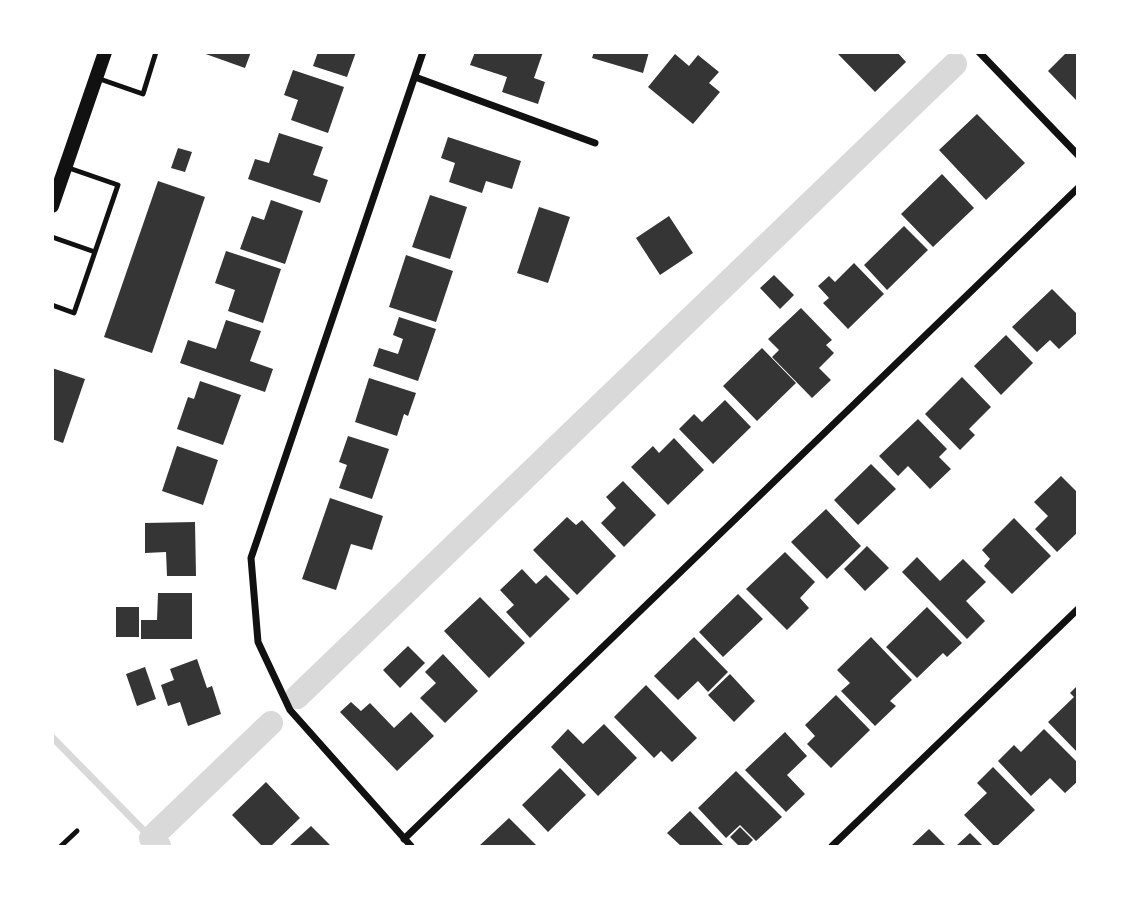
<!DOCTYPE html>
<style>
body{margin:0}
#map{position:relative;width:1130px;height:899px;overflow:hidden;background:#fff;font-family:Signika,sans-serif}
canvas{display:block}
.frame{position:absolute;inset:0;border:54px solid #fff;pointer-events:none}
</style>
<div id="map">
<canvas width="1130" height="899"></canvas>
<div class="frame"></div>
</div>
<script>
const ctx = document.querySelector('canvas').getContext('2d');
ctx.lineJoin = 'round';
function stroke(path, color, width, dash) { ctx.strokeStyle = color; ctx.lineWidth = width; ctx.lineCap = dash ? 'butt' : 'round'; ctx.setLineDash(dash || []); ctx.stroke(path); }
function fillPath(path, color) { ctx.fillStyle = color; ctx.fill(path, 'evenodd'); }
stroke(new Path2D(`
 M52,737L151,838`), '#d9d9d9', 7);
stroke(new Path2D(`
 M297,697L955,64
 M159,846L151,838L271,723`), '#d9d9d9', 24);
fillPath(new Path2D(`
 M200,52H251L245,68Z
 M318,52H356L347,77L313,66Z
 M475,52H543L534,78L545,82L538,104L502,92L507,77L470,65Z
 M594,52H649L643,73L592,58Z
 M840,52H897L906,62L875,92L838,54Z
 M1067,52H1078V99L1076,100L1048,71Z
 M675,54L689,66L698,55L719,72L709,83L720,92L693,124L648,87Z
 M293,70L344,87L328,133L291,120L298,100L284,95Z
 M977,114L1025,163L986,200L939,150Z
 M279,133L323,147L313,175L328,180L320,203L248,179L255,159L269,163Z
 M448,137L521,161L512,189L486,181L482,193L449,182L455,163L441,158Z
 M178,148L192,152L185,172L171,168Z
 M942,174L974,208L933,247L901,214Z
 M158,181L205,197L152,353L104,337Z
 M430,195L467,207L450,259L412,247Z
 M271,200L303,211L285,264L240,249L252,216L264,220Z
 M539,207L570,217L548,283L517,273Z
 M669,216L693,253L660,275L636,238Z
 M904,226L928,250L887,290L864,265Z
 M226,251L281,269L263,323L228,311L235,290L215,283Z
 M406,255L453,271L436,322L389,307Z
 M854,263L884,294L848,329L823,303L829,298L818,286L829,276L835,282Z
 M774,275L794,295L780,309L760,288Z
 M1052,289L1078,315V332L1059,349L1050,340L1037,352L1012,327Z
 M801,308L832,340L826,345L834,353L819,368L831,380L812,398L772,357L779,350L768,339Z
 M399,317L436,329L418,381L373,366L379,348L398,354L403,339L393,335Z
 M226,320L261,331L250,361L273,369L265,392L180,363L188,340L216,349Z
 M1006,335L1033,363L1001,395L974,366Z
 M762,348L796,383L757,421L723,386Z
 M52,368L85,379L63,443L52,439Z
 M962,377L991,407L969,429L975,435L960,450L925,414Z
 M369,378L416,393L408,416L404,414L397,436L355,422Z
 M200,381L241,395L223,445L177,429L188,397L194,399Z
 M725,400L751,427L713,464L679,429L694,414L702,422Z
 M918,419L947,449L939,457L951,469L930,489L908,466L898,476L879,456Z
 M348,436L389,449L372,499L339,488L347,465L339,462Z
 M674,438L704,470L668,505L631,467L653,446L659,453Z
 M177,446L218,460L203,505L162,491Z
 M871,464L896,489L858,525L834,500Z
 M1061,476L1078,493V532L1057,552L1035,529L1048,516L1034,502Z
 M623,481L656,515L624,547L601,523L616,508L606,497Z
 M330,498L383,516L372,550L351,544L336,590L302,579Z
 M826,509L861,546L827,579L791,542Z
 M567,517L576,525L582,520L616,556L577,595L533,550Z
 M1014,518L1051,556L1012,594L984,566L990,559L982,550Z
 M195,522L196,576H167L166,552L145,553V523Z
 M867,546L889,568L865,591L844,569Z
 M785,552L815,582L800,598L809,608L787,630L746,589Z
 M917,557L940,581L963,559L986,582L966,601L985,621L967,639L902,572Z
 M522,569L536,584L546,575L570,599L530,638L506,612L514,605L500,590Z
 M158,593H192V639H141V620H157Z
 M738,594L763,619L723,657L699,632Z
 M480,597L525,643L489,678L444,631Z
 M116,607H139V637H116Z
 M927,607L962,643L947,657L943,653L917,678L886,647Z
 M694,637L728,672L708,692L698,681L678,700L654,676Z
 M871,637L912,680L890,701L896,706L875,726L841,691L850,683L837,670Z
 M408,646L425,663L400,688L383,670Z
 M443,654L478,691L445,723L420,698L436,683L425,672Z
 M197,659L207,688L212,686L221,714L188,726L180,702L168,706L161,685L174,680L170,669Z
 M145,667L156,699L137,706L126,674Z
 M730,674L755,701L734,722L708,695Z
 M646,685L697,738L672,762L661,751L654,758L614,717Z
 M1078,685V753L1048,722L1074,697L1070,693Z
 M836,695L870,730L831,768L807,744L815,736L805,725Z
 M351,702L361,711L370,703L394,728L411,712L434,736L397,771L340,712Z
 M604,724L637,758L598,796L551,747L568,729L583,744Z
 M1044,729L1078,763V781L1065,793L1050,778L1031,796L998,761L1014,745L1021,752Z
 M785,732L807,756L787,775L805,794L786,812L745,770Z
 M993,767L1035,810L997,846H994L964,815L987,793L977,783Z
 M560,768L586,795L548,832L522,805Z
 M736,771L782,817L756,841L740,825L726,838L698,808Z
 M266,782L300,818L271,846H262L232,815Z
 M690,811L724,846H681L667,833Z
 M509,818L537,846H479Z
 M311,826L331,846H289Z
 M740,827L753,840L747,846H739L730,837Z
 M929,829L946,846H911Z
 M970,833L983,846H956Z`), '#353535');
stroke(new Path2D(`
 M97,78L143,94L156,52
 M52,237L95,252
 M52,305L74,313L118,185L66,167
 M61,846L77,831`), '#111', 5);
stroke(new Path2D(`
 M979,52L1078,155
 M415,77L595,143
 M404,839L1078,188
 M411,846L290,710L258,642L251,558L423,52
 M832,846L1078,609`), '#111', 7);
stroke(new Path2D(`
 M52,206L105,52`), '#111', 14);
</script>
